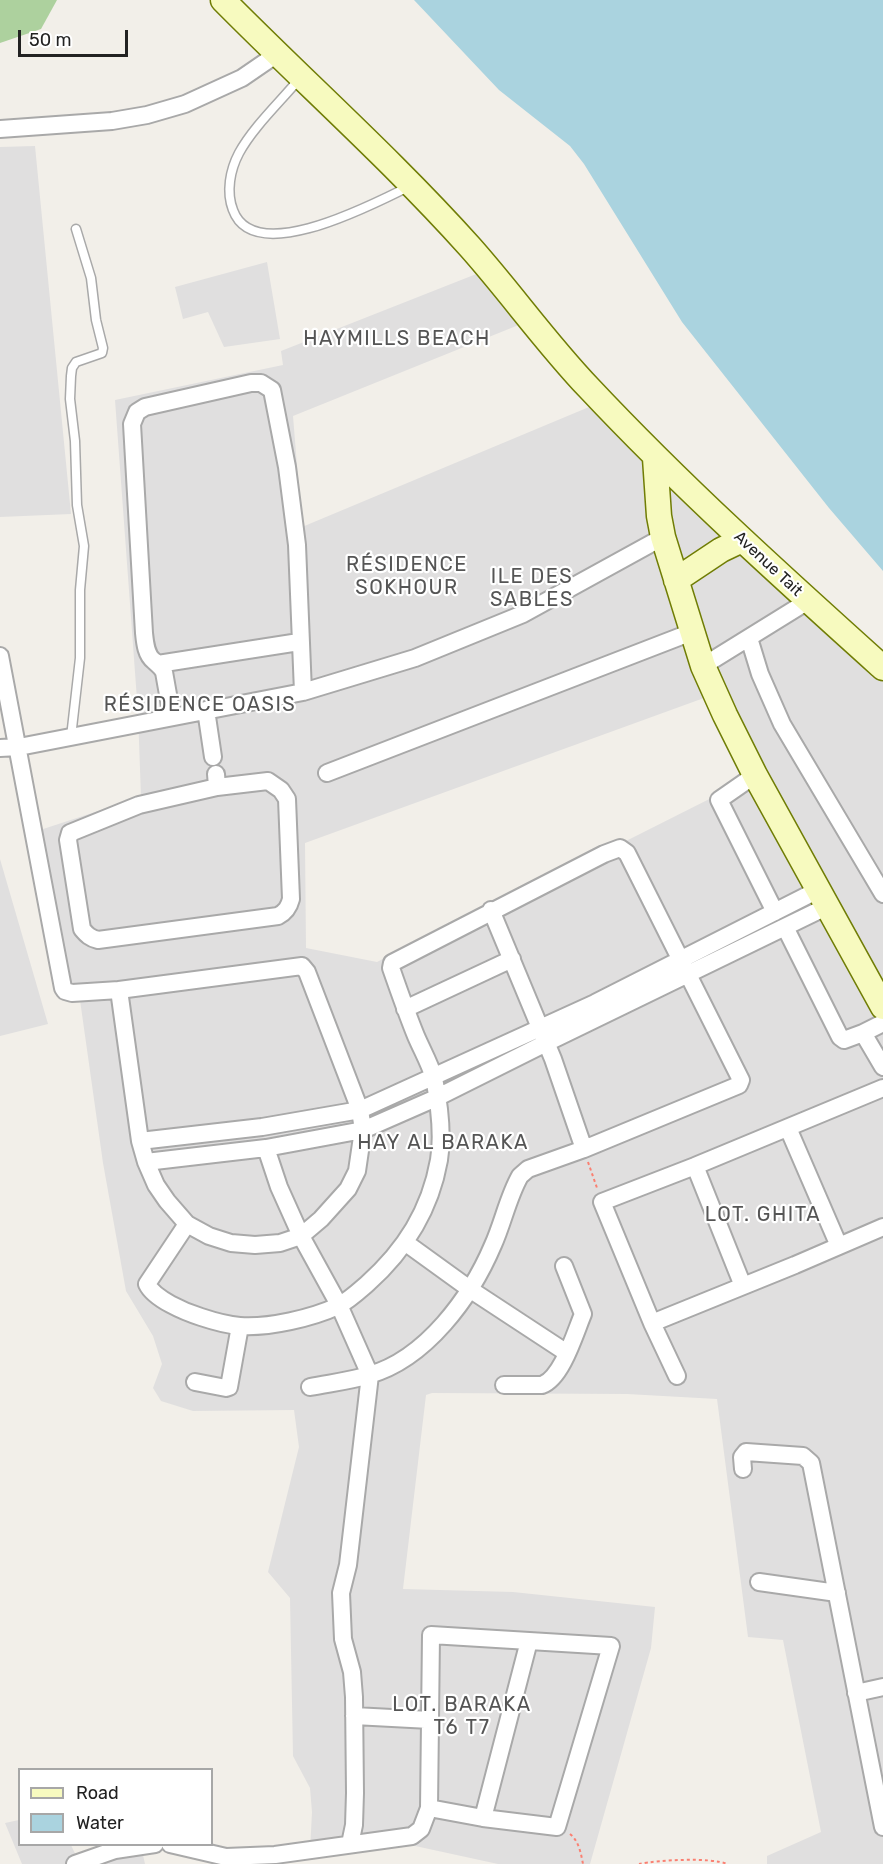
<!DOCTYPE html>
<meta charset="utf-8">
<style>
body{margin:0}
#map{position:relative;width:883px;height:1864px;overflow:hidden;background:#f2efe9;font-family:Rubik,sans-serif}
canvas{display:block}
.legend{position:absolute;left:18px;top:1768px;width:195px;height:78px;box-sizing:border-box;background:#fff;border:2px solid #a7a7a7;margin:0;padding:8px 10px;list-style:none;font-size:18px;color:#222}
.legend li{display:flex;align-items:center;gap:12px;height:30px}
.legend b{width:30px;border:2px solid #a7a7a7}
.scale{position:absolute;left:18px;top:30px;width:110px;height:27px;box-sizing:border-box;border:3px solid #222;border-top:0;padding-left:8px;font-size:18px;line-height:21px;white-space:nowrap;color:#222;-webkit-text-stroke:4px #fff;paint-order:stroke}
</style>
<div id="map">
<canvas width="883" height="1864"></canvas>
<ul class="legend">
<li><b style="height:8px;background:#f7fabf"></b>Road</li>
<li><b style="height:16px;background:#aad3df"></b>Water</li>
</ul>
<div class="scale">50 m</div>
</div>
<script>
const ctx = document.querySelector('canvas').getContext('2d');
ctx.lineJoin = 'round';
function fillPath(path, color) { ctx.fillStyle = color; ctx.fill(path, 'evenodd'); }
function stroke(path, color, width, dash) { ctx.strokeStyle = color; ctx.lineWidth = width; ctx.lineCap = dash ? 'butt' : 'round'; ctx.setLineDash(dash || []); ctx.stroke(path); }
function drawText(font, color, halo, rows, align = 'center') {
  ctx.font = font + ' Rubik,sans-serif'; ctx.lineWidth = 4.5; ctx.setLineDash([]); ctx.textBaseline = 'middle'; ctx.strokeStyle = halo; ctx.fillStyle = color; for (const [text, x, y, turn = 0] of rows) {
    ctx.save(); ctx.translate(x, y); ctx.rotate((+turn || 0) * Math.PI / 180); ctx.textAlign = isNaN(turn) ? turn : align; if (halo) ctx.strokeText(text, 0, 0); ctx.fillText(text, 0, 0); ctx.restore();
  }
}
fillPath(new Path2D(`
 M35,146L71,514L0,517V147Z
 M267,262L280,339L224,347L208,312L183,319L175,287Z
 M489,269L531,320L293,416L302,527L601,402L883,668V1864H767V1856L821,1832L783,1640L748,1637L717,1399L627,1394L432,1393L426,1395L403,1589L513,1592L655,1607L651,1648L590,1864H498L406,1844L310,1851L312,1812L310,1788L293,1756L290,1598L268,1572L299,1447L294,1410L193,1411L161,1401L153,1388L162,1364L153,1336L126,1291L103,1163L79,993H72L34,832L141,797L138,713L115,400L283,365L281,351ZM715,694L755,776L626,841L499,899L377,962L306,948L305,843Z
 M0,859L48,1024L0,1036Z
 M19,1820L20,1844L71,1845L80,1864H22L5,1823Z
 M143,1855L145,1864H86Z`), '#e0dfdf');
fillPath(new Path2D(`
 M0,0H57L41,29L0,43Z`), '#add19e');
fillPath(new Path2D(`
 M414,0H883V571L829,508L682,322L584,164L570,146L499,90Z`), '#aad3df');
const lane = new Path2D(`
 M300,78C281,101 253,127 239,153C230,170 226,192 233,210C254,268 375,203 410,186
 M71,737L80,658V590L84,546L77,505L75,441L70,399L71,376L72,368L76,362L102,353L103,348L96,320L91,278L76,229`);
const street = new Path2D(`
 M0,129L112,121L147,115L185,104L242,78L277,54
 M749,638L760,674L782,724L883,894
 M0,656L63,988L65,991L72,993L119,990L302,966L307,972L360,1110L363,1130L357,1171L348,1189L321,1219L301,1236L280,1243L255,1245L231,1243L209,1236L187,1224L167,1201L156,1185L146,1162L140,1141L119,990
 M158,664L299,642
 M703,666L808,601
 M206,710L213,757
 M172,717L164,672C161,666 158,665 154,661C146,655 145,643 144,633L132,424L137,412L145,407L251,383H261L272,390L287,467L297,545L303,692
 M0,748L19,747L303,692L415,658L523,614L663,537
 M327,773L692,632
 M216,774L217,787L139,805L70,833L68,840L82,929C87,935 90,938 98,940L278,916C286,912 289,907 291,899L287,799L281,790L268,781L217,787
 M755,775L719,800L775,912
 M785,927L840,1037L844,1040L863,1033L883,1067
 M405,1009L512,959
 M863,1033L883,1023
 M788,1128L839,1246
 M140,1141L262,1127L360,1110L595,1003L818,890
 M266,1148L279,1187L301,1236L339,1305L370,1375L348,1565L341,1593L343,1639L352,1672L354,1697L355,1793L354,1825L350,1844
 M146,1162L266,1148L363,1130L436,1098L546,1043L828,906
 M695,1166L743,1286
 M187,1224L147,1284C154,1299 185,1312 201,1317C213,1321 227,1325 240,1326C269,1328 312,1318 338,1306C348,1301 359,1291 367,1284C405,1250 430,1211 439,1160C443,1135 439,1103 434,1078C430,1064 422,1050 416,1036C407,1014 399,991 391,968L392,963L604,854L620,848L627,853L741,1080L739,1085L584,1149L553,1059L491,910
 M406,1243L471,1290L567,1353
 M652,1323L795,1265L883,1227
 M677,1376L652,1323L602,1202L695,1166L883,1088
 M195,1382L226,1388L229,1387L240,1326
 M504,1385H542C562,1378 575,1333 583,1314L564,1266
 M310,1387C330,1383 350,1381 369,1375C426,1359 471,1297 493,1245C503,1223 508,1197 520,1176L528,1169L584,1149
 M743,1469L742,1457L746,1452L803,1456L811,1463L883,1827
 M759,1582L837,1593
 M431,1635L611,1646L557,1827L483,1818L429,1808Z
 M856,1693L883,1687
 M354,1716L430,1720
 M483,1818L529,1641
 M170,1844L226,1857L275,1855L412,1836L421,1829L429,1808
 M75,1864L115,1850L155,1844`);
const secondary = new Path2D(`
 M223,0C305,83 392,160 470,247C511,293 546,343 589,388C682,487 782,577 883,668
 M655,458L659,516L663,537L703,666L725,715L755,775L883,1007
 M676,580L721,550L742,540`);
stroke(lane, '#a9a9a9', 11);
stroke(street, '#a9a9a9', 20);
stroke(secondary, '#707d05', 27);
stroke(new Path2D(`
 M588,1162L597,1188
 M570,1834C579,1841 581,1854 583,1864
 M639,1864C658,1860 711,1857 727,1864`), '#fa8072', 2, [3, 3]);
stroke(lane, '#fff', 8);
stroke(street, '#fff', 16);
stroke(secondary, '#f7fabf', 24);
drawText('16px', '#222', '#fff', [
 ["Avenue Tait",768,564,43]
]);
ctx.letterSpacing = '1.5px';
drawText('20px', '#555', '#fff', [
 ["HAYMILLS BEACH",397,339],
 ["RÉSIDENCE",407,565],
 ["SOKHOUR",407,588],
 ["ILE DES",532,577],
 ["SABLES",532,600],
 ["RÉSIDENCE OASIS",200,705],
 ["HAY AL BARAKA",443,1143],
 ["LOT. GHITA",763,1215],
 ["LOT. BARAKA",462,1705],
 ["T6 T7",462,1728]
]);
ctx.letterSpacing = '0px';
</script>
